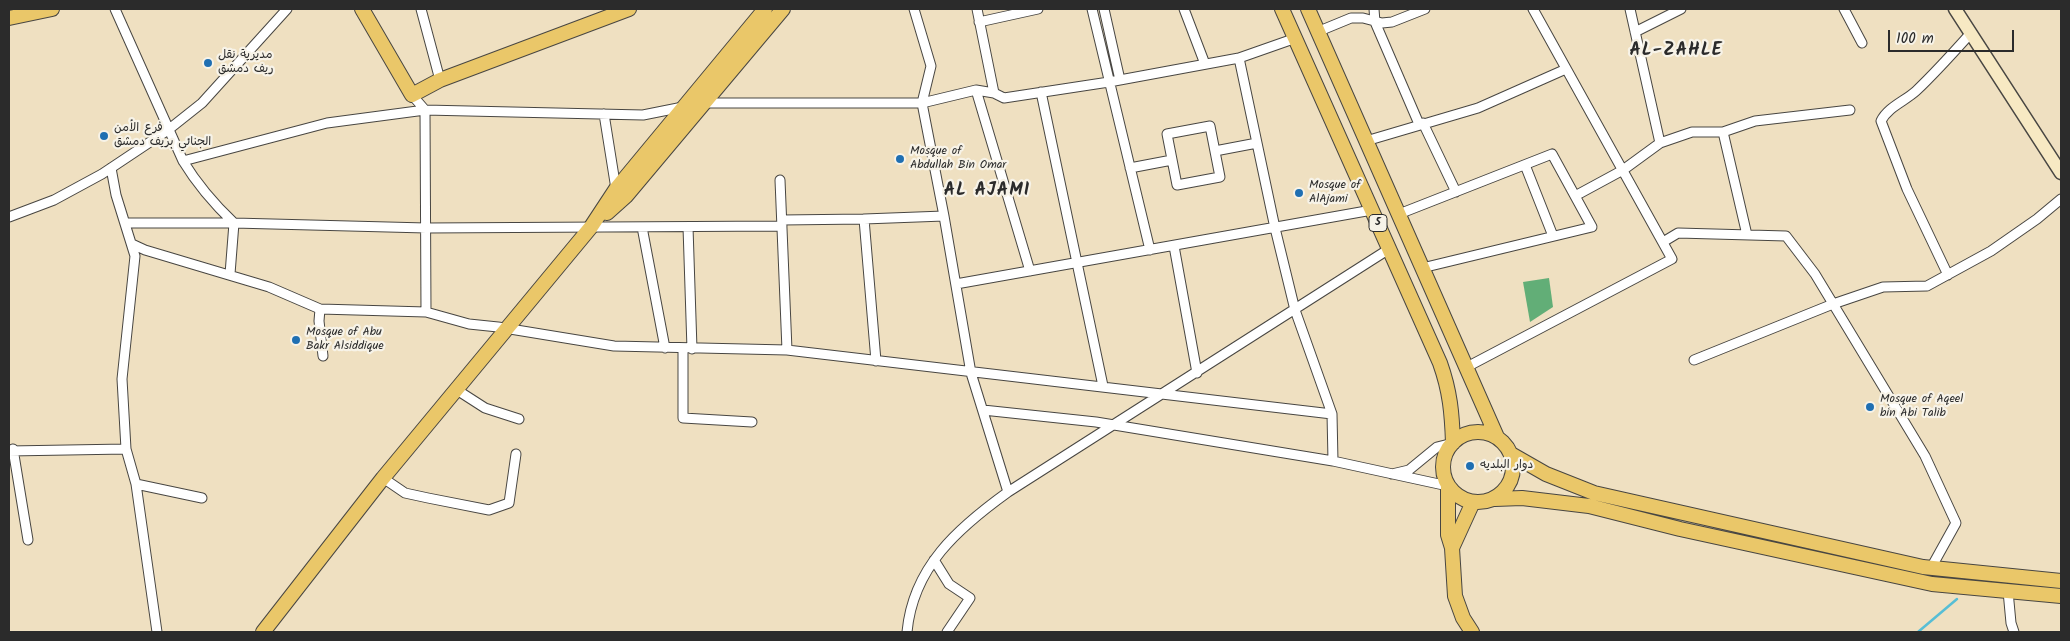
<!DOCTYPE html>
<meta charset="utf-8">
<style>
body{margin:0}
#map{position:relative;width:2070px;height:641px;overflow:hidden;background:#efe0c1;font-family:Kalam,sans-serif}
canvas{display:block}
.frame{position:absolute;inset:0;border:10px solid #2b2b2b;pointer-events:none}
.scale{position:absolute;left:1888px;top:30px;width:126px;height:22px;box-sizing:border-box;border:2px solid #2b2b2b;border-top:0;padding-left:6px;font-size:15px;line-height:18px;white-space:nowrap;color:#2b2b2b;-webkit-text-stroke:4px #f7f3e8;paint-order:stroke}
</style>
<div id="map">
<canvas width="2070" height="641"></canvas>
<div class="frame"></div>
<div class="scale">100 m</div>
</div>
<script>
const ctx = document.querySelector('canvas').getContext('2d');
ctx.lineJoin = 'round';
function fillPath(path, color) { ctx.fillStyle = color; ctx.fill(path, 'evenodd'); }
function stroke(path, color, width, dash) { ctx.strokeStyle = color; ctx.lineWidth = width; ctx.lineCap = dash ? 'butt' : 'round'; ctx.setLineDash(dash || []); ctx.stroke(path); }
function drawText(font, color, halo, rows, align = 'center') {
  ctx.font = font + ' Kalam,"Playpen Sans Arabic",sans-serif'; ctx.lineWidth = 4.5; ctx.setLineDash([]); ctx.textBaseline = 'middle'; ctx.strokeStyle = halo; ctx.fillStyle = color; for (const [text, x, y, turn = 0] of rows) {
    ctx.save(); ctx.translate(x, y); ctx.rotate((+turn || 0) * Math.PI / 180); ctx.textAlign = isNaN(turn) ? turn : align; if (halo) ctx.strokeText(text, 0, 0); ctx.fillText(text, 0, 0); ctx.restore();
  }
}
fillPath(new Path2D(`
 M1549,278L1553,307L1530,322L1523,282Z`), '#62ae77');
stroke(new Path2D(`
 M1918,632L1957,599`), '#57bed5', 2.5);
const street = new Path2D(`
 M115,9L183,161C197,184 214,204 234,223L230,274
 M421,9L440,80
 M914,9L931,66L922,103L944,216L971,373L1008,492
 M977,9L994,93
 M1092,9L1150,250
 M1104,9L1120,80
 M1184,9L1205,64
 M1374,9L1375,22L1419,124
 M1630,9L1660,143
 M1844,9L1862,43
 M979,22L1038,9
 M1317,32L1351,18H1363L1382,23L1392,22L1425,9
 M1635,32L1681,9
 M1239,58L1275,228L1295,310L1332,414L1333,461
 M976,90L1030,271
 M1041,92L1103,386
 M412,95L425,110L643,115L683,107
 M703,103H922L976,90L994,93L1004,98L1109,82L1239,58L1296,38
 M604,114L616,189
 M1423,123L1456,192
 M1210,126L1220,177L1177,185L1167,134Z
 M1723,132L1747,235
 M1366,141L1478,108L1566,69
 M1215,151L1257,143
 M183,161L327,123L425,110L426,312
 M1525,165L1553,236
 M111,168L116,195L135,256L122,379L126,449L136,484L157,632
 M1130,168L1172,160
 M780,180L787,350
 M1575,196L1623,170L1660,143L1692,132H1723L1755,121L1850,110
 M1399,214L1552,154L1592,227L1422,268
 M9,217L54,200L102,174L168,130L202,103L287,9
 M864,219L876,361
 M782,220L864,219L944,216
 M125,223H234L426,228L782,226
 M642,227L665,348
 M688,227L692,349
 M1663,242L1678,233L1786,236L1815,274L1925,456L1956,523L1931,568
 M132,244L145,250L269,287L320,309L426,312L469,324L498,327L614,346L787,350L1332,414
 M1174,246L1197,373
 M1948,275L1907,189L1881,121C1888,107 1905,101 1916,91C1935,73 1953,53 1970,34
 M956,284L1372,210
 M320,309L319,321L323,356
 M683,349V418L752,422
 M1694,360L1833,304L1883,287L1927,286L1991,251L2037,219L2061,199
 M1465,368L1672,259L1533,9
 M457,390L485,408L519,419
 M983,410L1096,422L1333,461L1448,486
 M13,449L28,540
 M9,451L126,449
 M1392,474L1409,470L1437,447L1453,443
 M383,478L405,493L428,498L489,510L509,503L516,454
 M136,484L202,498
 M934,560L949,584L970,598L947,632
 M2008,591L2011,623L2014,632
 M907,632C913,567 958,528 1008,492L1389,249`);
const secondary = new Path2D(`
 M1955,9L2061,173`);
const primary = new Path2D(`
 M362,9L412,95L440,80L629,9
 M1282,9L1440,363C1450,391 1452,413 1453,443
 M1308,9L1497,437
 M9,18L52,9
 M607,213L626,196L783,9
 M1443 467a35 35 0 1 1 70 0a35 35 0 1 1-70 0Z
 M1511,454L1546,474L1594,493L1923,567L2061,581
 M1448,486V535L1452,548L1455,596L1463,618L1472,632
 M1495,499L1522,498L1589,506L1680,529L1932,584L2061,596
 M1452,548L1473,502
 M263,632L383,478L591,227L616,189L765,9`);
stroke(street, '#484642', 11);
stroke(secondary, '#484642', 15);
stroke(primary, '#484642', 16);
stroke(street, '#fff', 9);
stroke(secondary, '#f7e9c3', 12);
stroke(primary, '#eac769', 14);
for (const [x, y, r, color] of [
 [208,63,5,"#1f6fb2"],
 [104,136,5,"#1f6fb2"],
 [900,159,5,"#1f6fb2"],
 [1299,193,5,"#1f6fb2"],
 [296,340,5,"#1f6fb2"],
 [1870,407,5,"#1f6fb2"],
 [1470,466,5,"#1f6fb2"]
]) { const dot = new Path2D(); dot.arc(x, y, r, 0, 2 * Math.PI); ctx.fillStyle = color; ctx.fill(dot); stroke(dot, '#f7f3e8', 2); }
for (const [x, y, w] of [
 [1378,223,18]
]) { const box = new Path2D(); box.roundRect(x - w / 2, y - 8.5, w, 17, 4); ctx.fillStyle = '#f7f3e8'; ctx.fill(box); stroke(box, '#2b2b2b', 1); }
drawText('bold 11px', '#2b2b2b', null, [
 ["5",1378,223]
]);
drawText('12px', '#2b2b2b', '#f7f3e8', [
 ["مديرية نقل",218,56],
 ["ريف دمشق",218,70],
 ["فرع الأمن",114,129],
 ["الجنائي بريف دمشق",114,143],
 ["Mosque of",910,152],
 ["Abdullah Bin Omar",910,166],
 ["Mosque of",1309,186],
 ["AlAjami",1309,200],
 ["Mosque of Abu",306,333],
 ["Bakr Alsiddique",306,347],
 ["Mosque of Aqeel",1880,400],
 ["bin Abi Talib",1880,414],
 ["دوار البلديه",1480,466]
], 'left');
ctx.letterSpacing = '1px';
drawText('bold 18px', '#2b2b2b', '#f7f3e8', [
 ["AL-ZAHLE",1676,52],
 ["AL AJAMI",987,192]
]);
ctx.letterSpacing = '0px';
</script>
